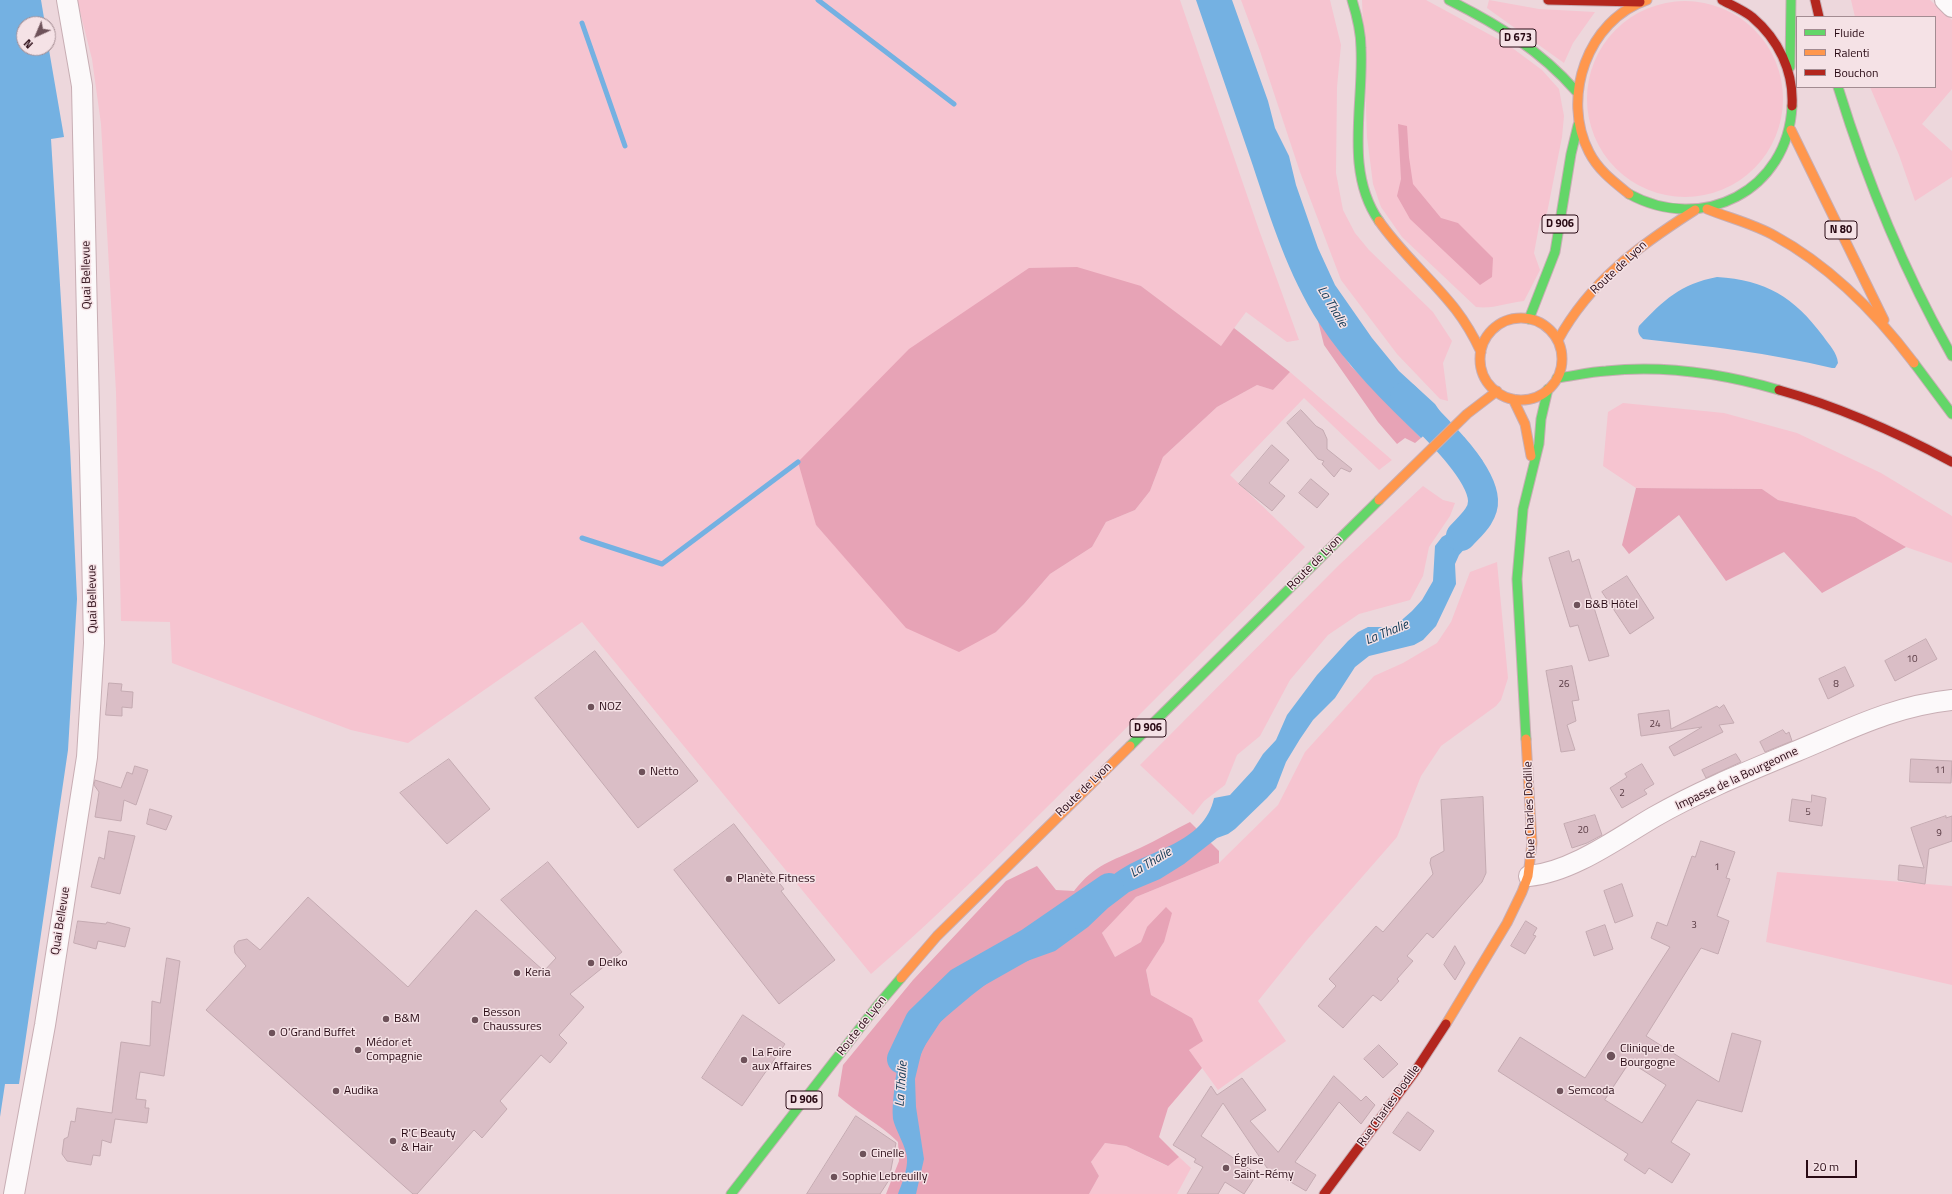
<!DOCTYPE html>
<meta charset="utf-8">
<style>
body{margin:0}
#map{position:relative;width:1952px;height:1194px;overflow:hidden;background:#edd7dc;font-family:"Titillium Web",sans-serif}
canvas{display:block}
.legend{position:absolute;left:1796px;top:16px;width:140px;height:72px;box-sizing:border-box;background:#f5e2e6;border:1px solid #a38c92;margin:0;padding:5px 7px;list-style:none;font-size:12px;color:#290a14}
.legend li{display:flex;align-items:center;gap:8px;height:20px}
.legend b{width:20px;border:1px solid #a38c92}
.north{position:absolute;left:16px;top:16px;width:40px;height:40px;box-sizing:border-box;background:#f5e2e6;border:1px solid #a38c92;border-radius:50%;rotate:224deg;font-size:11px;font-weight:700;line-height:16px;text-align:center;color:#290a14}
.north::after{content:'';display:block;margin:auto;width:14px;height:18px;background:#6e525a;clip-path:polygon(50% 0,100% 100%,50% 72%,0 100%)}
.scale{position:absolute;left:1806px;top:1160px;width:51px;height:18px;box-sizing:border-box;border:2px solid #290a14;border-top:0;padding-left:5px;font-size:12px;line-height:14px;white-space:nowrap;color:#290a14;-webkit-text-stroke:3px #f5e2e6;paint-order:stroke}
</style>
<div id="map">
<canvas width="1952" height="1194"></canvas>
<ul class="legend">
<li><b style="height:5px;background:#63d668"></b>Fluide</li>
<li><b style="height:5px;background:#ff974d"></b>Ralenti</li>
<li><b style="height:5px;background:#b3261e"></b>Bouchon</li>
</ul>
<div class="north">N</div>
<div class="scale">20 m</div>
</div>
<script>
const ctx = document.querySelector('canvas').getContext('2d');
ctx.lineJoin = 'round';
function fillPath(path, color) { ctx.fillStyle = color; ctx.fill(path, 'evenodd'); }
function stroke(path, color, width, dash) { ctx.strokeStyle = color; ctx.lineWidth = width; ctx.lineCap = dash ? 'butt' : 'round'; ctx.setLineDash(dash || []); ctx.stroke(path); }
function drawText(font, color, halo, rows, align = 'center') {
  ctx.font = font + ' "Titillium Web",sans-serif'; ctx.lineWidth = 3; ctx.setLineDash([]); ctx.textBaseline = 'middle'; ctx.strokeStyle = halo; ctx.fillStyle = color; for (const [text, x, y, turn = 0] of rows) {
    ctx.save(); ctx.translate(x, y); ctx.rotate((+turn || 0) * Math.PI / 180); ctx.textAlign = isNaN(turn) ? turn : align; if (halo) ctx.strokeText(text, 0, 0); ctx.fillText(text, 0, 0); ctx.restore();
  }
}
fillPath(new Path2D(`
 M77,0H1180L1259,230L1299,340L1287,342L1246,312L1221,346L1141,286L816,525L860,574L996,632L1024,604L1050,574L1092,547L1106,522L1135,510L1150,491L1163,457L1217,407L1257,385L1273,390L1290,372L1392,460L1379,470L1304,398L1230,475L1305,547C1232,623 1157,697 1083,771C1014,840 945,910 871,974L582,622L408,743L351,730L172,663L170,622L121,621L116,392L101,124L92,59Z
 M1241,0H1330L1341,45L1337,87L1336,173L1343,210L1355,233L1369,250L1433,312L1452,341L1443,363L1448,401L1440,399L1397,354L1341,280L1300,172L1260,51Z
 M1362,0H1426L1507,44L1542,70L1559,89L1564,116L1562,137L1547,213L1540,221L1534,253L1540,270L1524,301C1506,303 1494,309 1476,307L1402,237L1381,207L1373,184L1367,137Z
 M1489,0L1539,9L1595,12L1573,43L1564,63L1487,8Z
 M1851,0H1930L1952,20V89L1922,124L1952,151V177L1915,201L1899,155L1870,87H1935V17H1855Z
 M1587 99a98 98 0 1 1 196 0a98 98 0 1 1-196 0Z
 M1623,403L1724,413L1797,433L1881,473L1952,516V563L1906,547L1855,517L1778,500L1762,489L1636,488L1603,466L1608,412Z
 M1423,486L1443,500L1455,503L1450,516L1429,547L1423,576L1410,600L1359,614L1328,635L1290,680L1260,736L1237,755L1225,785L1204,801L1193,815L1140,765L1339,565Z
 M1497,562L1508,678L1501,700L1496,706L1441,746L1421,776L1397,837L1307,940L1258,1001L1286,1041L1218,1090L1189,1050L1192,1018L1151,995L1146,970L1164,942L1147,927L1141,942L1115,957L1102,933L1136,897L1219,863L1278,805L1305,752L1374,676L1403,663L1437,643L1451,622L1470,572Z
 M1777,872L1952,886V985L1766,942Z
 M1105,1143L1126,1146L1167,1166L1179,1157L1191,1168L1177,1194H1089L1099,1176L1091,1162Z`), '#f6c4d0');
fillPath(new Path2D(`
 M1398,124L1407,126L1409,157L1413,184L1441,218L1458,223L1493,258L1492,277L1480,285L1410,219L1397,196L1401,179Z
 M1077,267L1141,286L1221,346L1234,328L1290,372L1273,390L1257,385L1217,407L1163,457L1150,491L1135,510L1106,522L1092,547L1050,574L1024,604L996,632L959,652L906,628L816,525L798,462L909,349L1029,268Z
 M1318,321L1351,366L1421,438L1415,443L1405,438L1397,444L1378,422L1324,345Z
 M1636,488L1762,489L1778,500L1855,517L1906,547L1822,593L1784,552L1726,581L1679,515L1629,554L1622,545Z
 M1190,822L1219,851V863L1136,897L1102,933L1115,957L1141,942L1147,927L1166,907L1172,913L1164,942L1146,970L1151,995L1192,1018L1203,1041L1189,1050L1202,1068L1168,1108L1159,1137L1179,1157L1168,1166L1126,1146L1105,1143L1091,1162L1099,1176L1089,1194H886L899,1161L898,1142C880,1124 857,1113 838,1096L843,1065L913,980L1006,881L1037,866L1056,890L1074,891C1095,864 1112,861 1140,848C1157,840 1174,830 1190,822Z`), '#e7a3b6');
fillPath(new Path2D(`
 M0,0H41L45,24H24V48H48V44L64,137L51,139L70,447L77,599L68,750L19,1084H5L0,1117Z
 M1196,0H1232L1268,101L1275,128L1289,156L1296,185L1318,248L1335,285L1372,338L1399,371L1435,404L1444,417L1421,438C1384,402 1347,366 1319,323C1288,275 1271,220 1253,166C1234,111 1215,55 1196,0Z
 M1717,277C1766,280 1794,297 1823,336C1829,345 1837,352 1838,363L1835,368H1832C1770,353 1707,346 1643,339C1639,335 1637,332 1639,326C1664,300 1680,284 1717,277Z
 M1464,437L1482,460L1493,487L1473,494L1465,478L1444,456Z
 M1495,500L1496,508L1490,520L1459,555L1455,564L1456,584L1436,626L1423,640L1414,645L1369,656L1355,667L1335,698L1313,720L1300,739L1286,762L1276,788L1267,798L1235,829L1228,834L1217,838L1184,864L1160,879L1129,892L1108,908L1088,927L1055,951L1016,965L994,978L972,995L941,1021L922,1050L915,1079L916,1107L924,1159L916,1194H898C902,1183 910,1165 906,1153C903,1141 896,1131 893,1119C892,1110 893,1101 894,1092C897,1064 902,1042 921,1020C945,994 974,968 1005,951C1020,943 1037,938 1051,929C1075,912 1093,888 1117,872C1150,849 1204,844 1214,798L1230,795L1253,770L1263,754L1276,740L1287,715L1317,675L1348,641L1358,632L1368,627H1390L1396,625L1412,611L1422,600L1433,581L1435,546L1442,537L1456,529L1467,516L1474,505Z`), '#74b1e2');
stroke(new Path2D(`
 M818,0L954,104
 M582,23L625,146
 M582,538L662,564L798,462`), '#74b1e2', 5);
stroke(new Path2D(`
 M1405,397C1427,420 1481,468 1483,500C1484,515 1470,526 1461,536
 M902,1059L920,1021L960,982L1029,943L1109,888`), '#74b1e2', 30);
const building = new Path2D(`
 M1301,410L1316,426L1323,430L1327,439V449L1352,469L1350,472L1341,468L1334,477L1322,464L1324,461L1318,459L1287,423Z
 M1272,445L1289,460L1269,483L1285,496L1272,511L1239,484Z
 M1311,479L1329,494L1317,508L1299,493Z
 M1569,551L1572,562L1579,559L1609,656L1589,661L1578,625L1570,627L1549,558Z
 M1627,576L1654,618L1630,634L1602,592Z
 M1926,639L1937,659L1895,681L1885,661Z
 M595,651L698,781L638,828L535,698Z
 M1572,666L1579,700L1572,701L1576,721L1567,725L1575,750L1561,752L1546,671Z
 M1845,667L1854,686L1828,699L1819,679Z
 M109,683L122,684L121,691L133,692L132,708L122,707V716L106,715Z
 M1724,705L1734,723L1719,725L1723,732L1674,756L1669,747L1702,727L1641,736L1638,714L1669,710L1671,729L1717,706L1719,708Z
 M1783,730L1786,734L1789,732L1792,741L1765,752L1760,742Z
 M1736,754L1741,762L1706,778L1702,770Z
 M449,759L490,809L447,844L400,793Z
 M1911,759L1952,761L1951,783L1910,782Z
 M1642,764L1654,784L1644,790L1647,794L1622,808L1610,788L1627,777L1625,774Z
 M135,766L148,770L136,805L124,800L121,821L95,817L99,792L94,785L95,780L121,788L127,772L132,774Z
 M1812,795L1826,798L1822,826L1789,821L1792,799L1811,802Z
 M1483,797L1486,873L1482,882L1433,938L1427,933L1407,956L1413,961L1397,979L1399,981L1381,1001L1373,995L1343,1028L1318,1006L1336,986L1329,979L1376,926L1383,932L1433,874L1430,863L1431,858L1444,851L1441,800Z
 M150,809L172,816L166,830L147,824Z
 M1595,815L1602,835L1587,843L1572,848L1564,824Z
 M1946,816V818L1952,816V841L1929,849L1925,884L1898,880L1899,865L1924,868L1911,828Z
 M734,824L784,889L781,891L835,960L779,1004L674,870Z
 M109,831L135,836L120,894L91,887L99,857L104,859Z
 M1701,841L1735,852L1726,878L1730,879L1717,916L1729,921L1718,954L1701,948L1646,1036L1719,1082L1732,1033L1761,1041L1742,1112L1697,1100L1671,1142L1690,1154L1672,1183L1649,1168L1645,1174L1624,1160L1628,1154L1498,1071L1520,1037L1585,1078L1670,947L1651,938L1657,922L1667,926L1692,856L1695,857ZM1630,1062L1666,1085L1642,1123L1605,1100Z
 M548,862L622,952L570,994L584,1007L559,1035L567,1043L550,1063L541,1055L500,1101L507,1109L482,1138L474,1130L417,1194H413L206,1010L246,966L235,953L234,946L238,941L247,939L260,950L308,897L408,987L476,910L544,971L556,958L501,900Z
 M1622,884L1633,916L1615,923L1604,891Z
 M78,921L106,924L107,922L130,928L125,947L98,941L96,949L74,943Z
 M1526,921L1537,928L1533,935L1536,936L1525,954L1511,946Z
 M1605,925L1613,949L1594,956L1586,932Z
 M1455,946L1465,963L1455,980L1444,965Z
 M167,958L180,961L164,1076L140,1072L136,1099L146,1100L145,1108H149L147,1123L115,1119L111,1143L102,1140L100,1156L93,1155L91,1165L67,1161L62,1154L64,1139L68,1137L71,1121L75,1122L77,1108L112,1113L121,1042L150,1046L152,1001L160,1003Z
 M743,1015L785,1044L742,1106L702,1078Z
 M1379,1045L1398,1064L1383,1078L1364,1059Z
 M1334,1076L1361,1101L1366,1096L1375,1105L1361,1124L1339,1102L1295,1162L1316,1175L1306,1191L1267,1168L1223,1103L1201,1136L1257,1174L1244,1194L1225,1182L1218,1194H1187L1203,1167L1194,1162L1196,1159L1173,1145L1211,1086L1217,1095L1242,1078L1266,1110L1250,1121L1278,1152Z
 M1408,1112L1434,1131L1420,1151L1393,1133Z
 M856,1116L896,1143L889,1180L880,1194H807Z`);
fillPath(building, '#dabec6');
stroke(building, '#c4aab1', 1);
const street = new Path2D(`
 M1945,0L1952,7
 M1529,876C1572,872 1618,838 1654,817C1699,791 1749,771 1797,751C1850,729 1894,706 1952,700
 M14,1194L45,1025L87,757L94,643L82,86L67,0`);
const fast = new Path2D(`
 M1352,0C1357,16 1361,31 1361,48C1364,105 1344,171 1379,221
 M1449,0C1497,24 1540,50 1576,91
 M1790,67L1791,0
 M1838,87C1867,181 1903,270 1952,356
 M1629,194C1702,234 1788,191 1792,106
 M1529,319L1555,252L1571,154L1578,125
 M1914,363L1952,414
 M1557,378C1573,376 1589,372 1606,371C1663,365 1724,374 1779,390
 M1526,739L1517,579L1523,509L1539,444L1541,419L1548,389
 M1130,746L1379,500
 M731,1194L877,1006L901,978`);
const slow = new Path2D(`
 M1791,130L1884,320
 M1629,194C1614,182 1598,170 1589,152C1561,98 1587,20 1647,0
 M1707,209C1729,218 1754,224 1775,236C1830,266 1877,314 1914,363
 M1379,221C1402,254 1432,279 1456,310C1466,323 1474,337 1481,352
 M1480 359a41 41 0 1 1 82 0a41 41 0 1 1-82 0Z
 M1558,340C1591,280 1639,246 1695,210
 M1513,399L1525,424L1531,456
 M1379,500L1467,414L1497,391
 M901,978L937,936L1130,746
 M1446,1024L1507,923L1522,892L1528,876L1532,843L1526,739`);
const jam = new Path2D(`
 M1548,0L1640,2
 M1722,0C1731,5 1743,10 1752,17C1778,39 1794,71 1792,106
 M1815,0L1819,17
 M1779,390C1840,407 1896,432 1952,462
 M1324,1194L1414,1073L1446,1024`);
stroke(street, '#c8aeb4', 22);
stroke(fast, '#c8aeb4', 11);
stroke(slow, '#c8aeb4', 11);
stroke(jam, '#c8aeb4', 11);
stroke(street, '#fcf9fa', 20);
stroke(fast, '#63d668', 9);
stroke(slow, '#ff974d', 9);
stroke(jam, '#b3261e', 9);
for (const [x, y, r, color] of [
 [1577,605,4,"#6e525a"],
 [591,707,4,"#6e525a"],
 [642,772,4,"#6e525a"],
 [729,879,4,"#6e525a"],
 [591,963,4,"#6e525a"],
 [517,973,4,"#6e525a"],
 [386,1019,4,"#6e525a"],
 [475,1020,4,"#6e525a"],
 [272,1033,4,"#6e525a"],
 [358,1050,4,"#6e525a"],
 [1611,1056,5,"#6e525a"],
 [744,1060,4,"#6e525a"],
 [336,1091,4,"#6e525a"],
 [1560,1091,4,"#6e525a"],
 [393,1141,4,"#6e525a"],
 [863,1154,4,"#6e525a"],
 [1226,1168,4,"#6e525a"],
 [834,1177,4,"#6e525a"]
]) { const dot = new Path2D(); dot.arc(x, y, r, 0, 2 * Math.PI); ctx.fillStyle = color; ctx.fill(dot); stroke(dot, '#f5e2e6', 1.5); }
drawText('10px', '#573942', null, [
 ["10",1912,660],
 ["26",1564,685],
 ["8",1836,685],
 ["24",1655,725],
 ["11",1940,771],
 ["2",1622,794],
 ["5",1808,813],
 ["20",1583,831],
 ["9",1939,834],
 ["1",1717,868],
 ["3",1694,926]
]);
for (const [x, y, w] of [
 [1518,38,36],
 [1560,224,36],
 [1841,230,32],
 [1148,728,36],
 [804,1100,36]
]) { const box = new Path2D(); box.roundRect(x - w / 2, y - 9, w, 18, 3); ctx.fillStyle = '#f5e2e6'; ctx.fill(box); stroke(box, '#290a14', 1); }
drawText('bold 11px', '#290a14', null, [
 ["D 673",1518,38],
 ["D 906",1560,224],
 ["N 80",1841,230],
 ["D 906",1148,728],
 ["D 906",804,1100]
]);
drawText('12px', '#290a14', '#f5e2e6', [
 ["Route de Lyon",1619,268,-43],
 ["Quai Bellevue",87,275,-91],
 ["Route de Lyon",1315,563,-45],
 ["Quai Bellevue",93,599,-91],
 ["Impasse de la Bourgeonne",1737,779,-25],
 ["Route de Lyon",1084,790,-44],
 ["Rue Charles Dodille",1530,810,-92],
 ["Quai Bellevue",61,921,-81],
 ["Route de Lyon",862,1026,-52],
 ["Rue Charles Dodille",1389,1106,-54]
]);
drawText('12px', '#290a14', '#f5e2e6', [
 ["B&B Hôtel",1585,605],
 ["NOZ",599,707],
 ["Netto",650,772],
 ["Planète Fitness",737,879],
 ["Delko",599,963],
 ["Keria",525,973],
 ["Besson",483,1013],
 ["Chaussures",483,1027],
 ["B&M",394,1019],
 ["O'Grand Buffet",280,1033],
 ["Médor et",366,1043],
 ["Compagnie",366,1057],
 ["Clinique de",1620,1049],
 ["Bourgogne",1620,1063],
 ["La Foire",752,1053],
 ["aux Affaires",752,1067],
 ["Audika",344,1091],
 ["Semcoda",1568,1091],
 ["R'C Beauty",401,1134],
 ["& Hair",401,1148],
 ["Cinelle",871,1154],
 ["Église",1234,1161],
 ["Saint-Rémy",1234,1175],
 ["Sophie Lebreuilly",842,1177]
], 'left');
drawText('italic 13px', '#113955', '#f5e2e6', [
 ["La Thalie",1332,307,59],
 ["La Thalie",1387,633,-22],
 ["La Thalie",1151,863,-31],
 ["La Thalie",902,1084,-86]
]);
</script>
